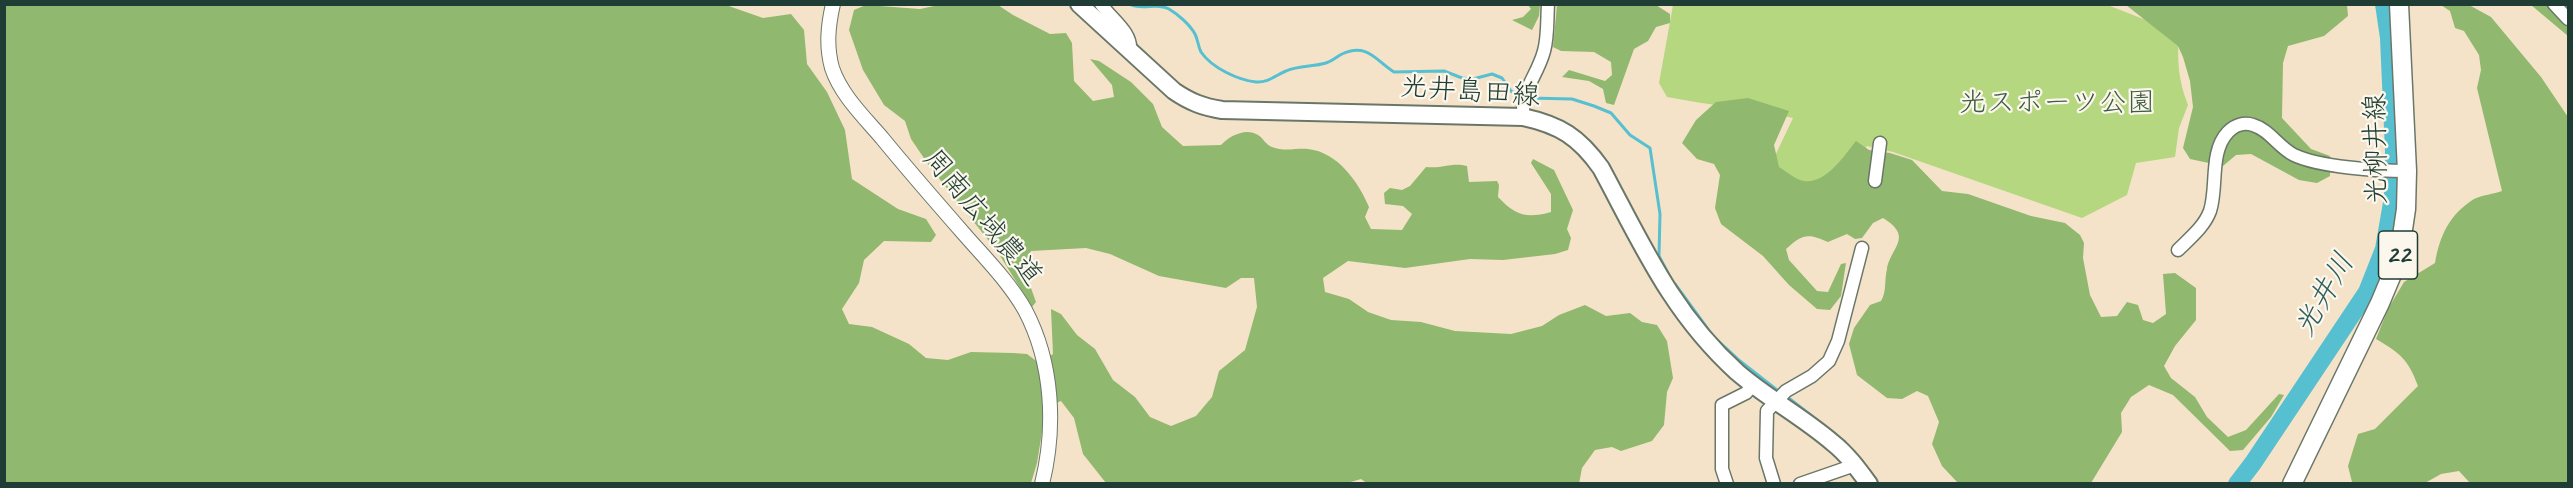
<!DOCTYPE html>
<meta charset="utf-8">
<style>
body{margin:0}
#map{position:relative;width:2573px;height:488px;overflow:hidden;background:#f5e3c9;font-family:Caveat,sans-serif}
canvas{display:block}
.frame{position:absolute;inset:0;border:6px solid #1f3d34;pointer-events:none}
</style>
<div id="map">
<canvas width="2573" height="488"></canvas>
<div class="frame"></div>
</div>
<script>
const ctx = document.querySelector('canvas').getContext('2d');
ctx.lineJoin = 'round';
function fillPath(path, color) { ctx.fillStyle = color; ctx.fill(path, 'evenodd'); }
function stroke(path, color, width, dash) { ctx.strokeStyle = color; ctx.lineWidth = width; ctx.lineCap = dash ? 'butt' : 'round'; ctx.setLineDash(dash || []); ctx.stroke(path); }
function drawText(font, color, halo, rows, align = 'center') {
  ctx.font = font + ' Caveat,"Klee One",sans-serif'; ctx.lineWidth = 4.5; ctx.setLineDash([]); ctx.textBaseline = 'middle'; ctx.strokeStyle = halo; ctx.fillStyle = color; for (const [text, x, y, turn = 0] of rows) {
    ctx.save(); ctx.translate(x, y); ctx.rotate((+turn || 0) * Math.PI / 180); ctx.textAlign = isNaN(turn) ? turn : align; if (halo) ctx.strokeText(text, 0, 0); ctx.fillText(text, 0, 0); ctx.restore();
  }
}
fillPath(new Path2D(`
 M2105,4L2179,33C2177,60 2178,80 2188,105L2179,128L2175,157L2136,163L2127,195L2082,218L1893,152L1867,146L1833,193L1765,177L1793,118C1750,109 1709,105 1667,97L1659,83L1673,5Z`), '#b5d77f');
fillPath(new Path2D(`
 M723,4L763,18L791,14L804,30L807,64L827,92L845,130L852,179L898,209L926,219L936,235L931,242L884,241L864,260L859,283L842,309L849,324L872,327L909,344L926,358L948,360L971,352L1013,353L1027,354L1039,363L1053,354L1051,309L1061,314L1077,335L1095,349L1113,380L1135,397L1150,417L1171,426L1196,416L1212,397L1219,371L1245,350L1257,307L1254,278H1241L1226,288L1159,276L1110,254L1086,248L1031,251L1023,266L1036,302L1032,307L997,251L930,167L911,139L905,121L884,105L863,70L849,30L854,10L866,5L920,9L939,5H998L1013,15L1050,34L1066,33L1072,43L1074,81L1093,101L1114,97L1112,85L1090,59L1099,61L1131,82L1153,104L1162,127L1183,146L1221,145C1229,136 1246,127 1258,135C1263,138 1266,145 1272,147C1285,152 1295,148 1308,149C1338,152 1359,183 1369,207L1365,217L1371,229L1402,230L1412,214L1403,206L1385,204L1384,193L1390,188L1402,190L1410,186L1426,167C1443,169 1451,162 1467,166L1469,182L1497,181L1499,185L1498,197C1515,215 1526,219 1551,212V194L1531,163L1533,159L1554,170L1573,210L1567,229L1571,238L1568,250L1555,254L1503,260L1470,259L1405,268L1348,261L1323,278L1325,292L1349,299L1368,312L1391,320L1421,322L1455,331L1511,334L1542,326L1559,315L1585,305L1606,316L1630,313L1642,322L1657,325L1667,341L1673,378L1667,392L1664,425L1652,441L1621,451L1612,447L1595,450L1582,468L1579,484H1368L1361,479L1344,484L1106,483L1083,454L1074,418L1061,401L1046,407L1037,463L1031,483H5L4,5Z
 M1528,5H1540L1539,16L1532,30L1512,20L1523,17L1531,9Z
 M1557,5H1656L1670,14V23L1656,27L1648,41L1634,49L1614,105L1606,103L1603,89L1589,81L1562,77L1569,70L1605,81L1612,75L1611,62L1594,52L1561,51L1553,47Z
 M2126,5H2347L2348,16L2324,36L2288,46L2283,63L2282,118L2311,149L2330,156V176L2317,183L2299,180L2251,154L2236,155L2223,166L2190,159L2183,148L2193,107L2190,81L2183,57L2178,46Z
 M2441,5H2469L2491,17L2541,77L2568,117V483H2470L2459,471L2441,474L2425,483L2355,484L2352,482L2348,466L2358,434L2375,429L2418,386C2408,359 2400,353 2376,339L2388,309L2404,282L2435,263C2440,235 2449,215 2474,199C2482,195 2494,194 2502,191L2477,88L2481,70L2479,55L2464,31L2455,28L2450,11Z
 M2531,5H2568V36Z
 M1748,98L1789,111L1774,145L1779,167C1786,171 1796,180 1804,181C1826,184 1844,156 1856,141L1869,150L1890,153L1912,160L1942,191L1968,194L2031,216L2065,223L2080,235L2084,243L2083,258L2090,295L2101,317L2117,316L2127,302L2138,305L2143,320L2153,323L2166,314L2163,274L2175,273L2196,288V320L2175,346L2164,366L2171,378L2195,397L2207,417L2228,437L2246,430L2279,394L2284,395L2271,417L2243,450L2230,451L2173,395L2149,385L2131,397L2121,413L2122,432L2091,483H1958L1942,466L1932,444L1939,422L1928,396L1917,391L1902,399L1887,398L1857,375L1849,344L1854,328L1870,305L1881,301C1887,291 1884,281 1887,269C1891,247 1914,237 1883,218L1873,223L1862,238L1855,239L1847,234L1828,242C1807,233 1803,234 1786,249L1789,260L1817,291L1828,292L1841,264L1846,263L1841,296L1830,310L1817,309L1789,285L1763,256L1721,224L1715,208L1720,175L1714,164L1697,159L1682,143L1696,120L1716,102Z`), '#90b86e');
stroke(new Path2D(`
 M1129,4C1142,11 1157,2 1169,9C1179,15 1190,25 1195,34C1198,40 1198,46 1201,52C1212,68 1238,80 1256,82C1268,83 1276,75 1286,71C1299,65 1313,67 1326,63C1333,61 1336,57 1342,54C1368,42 1377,62 1394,72L1444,71L1462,78L1473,79L1492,74L1502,78L1511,91L1520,98
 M1529,98L1572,99L1594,106L1611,113L1630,135L1650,148L1660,214L1659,256L1671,279
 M1675,284L1710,332
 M1714,337L1740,361L1777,390
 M1790,399L1845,442`), '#56c0d1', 3);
stroke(new Path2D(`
 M2237,484L2253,463L2367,292L2384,249L2393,197L2394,151L2389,38L2384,4`), '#56c0d1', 18);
const minor = new Path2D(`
 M1101,4C1111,19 1132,32 1130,50
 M2554,4L2568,19
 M1523,117C1521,89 1537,77 1544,51C1548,37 1547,20 1548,4
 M1875,181L1880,143
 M2178,250C2190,238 2204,227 2210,211C2218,187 2209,152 2228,132C2235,125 2244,122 2253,125C2270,130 2278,147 2294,155C2319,167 2378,171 2407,171
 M1727,484L1722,469V405L1746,393L1754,384
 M1774,484L1766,458L1767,411L1786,391L1812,376L1829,361L1838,341L1862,248
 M1800,484L1855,465`);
const tertiary = new Path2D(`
 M833,4C828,26 826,46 832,68C841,95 864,117 882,138C909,171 937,203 965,235C986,259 1009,282 1025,310C1053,363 1056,427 1042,484`);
const secondary = new Path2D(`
 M1079,4L1174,91C1190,102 1203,107 1222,110L1523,117C1560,125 1579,137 1601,168C1642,244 1671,312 1737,372C1767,398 1803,417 1833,443C1847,454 1858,469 1869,484`);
const primary = new Path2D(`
 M2292,484L2380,303L2393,272L2401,243L2406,209L2407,171L2399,4`);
stroke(minor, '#6a7768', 15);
stroke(tertiary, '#6a7768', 16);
stroke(secondary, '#6a7768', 20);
stroke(primary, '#6a7768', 21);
stroke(minor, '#fff', 12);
stroke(tertiary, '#fff', 14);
stroke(secondary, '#fff', 16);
stroke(primary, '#fff', 18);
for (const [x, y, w] of [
 [2398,255,39]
]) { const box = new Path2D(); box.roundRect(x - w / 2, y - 24, w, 48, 4.5); ctx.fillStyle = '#fbf7ec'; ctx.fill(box); stroke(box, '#1f3d34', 1.5); }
drawText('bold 27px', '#1f3d34', null, [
 ["22",2398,255]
]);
drawText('28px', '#1f3d34', '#fbf7ec', [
 ["光井島田線",1470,92,4],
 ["光柳井線",2377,149,-91],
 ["周南広域農道",982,218,50]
]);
drawText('28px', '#3d5c43', '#fbf7ec', [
 ["光スポーツ公園",2057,104]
]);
drawText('italic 30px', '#2d5e5b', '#fbf7ec', [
 ["光井川",2325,295,-60]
]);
</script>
